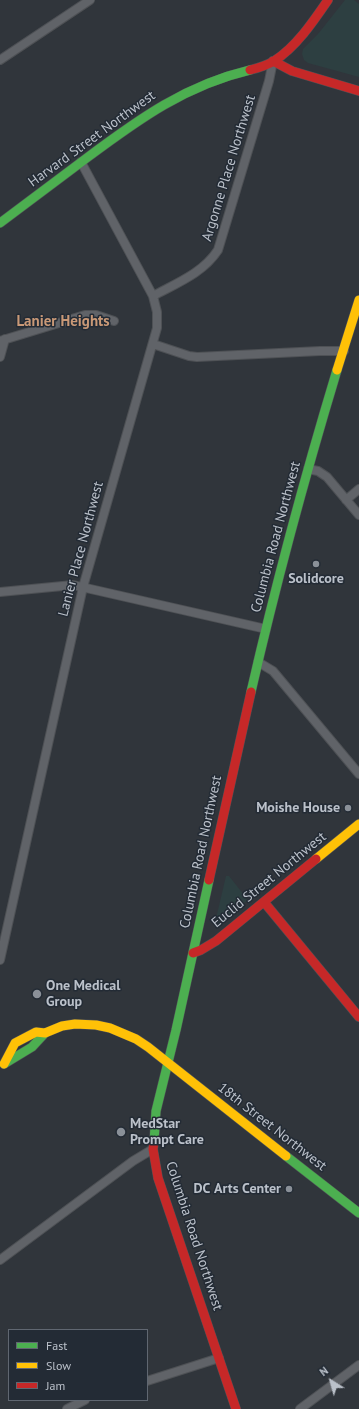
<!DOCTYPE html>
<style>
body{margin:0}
#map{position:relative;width:359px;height:1409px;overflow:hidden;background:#30353b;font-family:"PT Sans",sans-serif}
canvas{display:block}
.legend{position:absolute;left:8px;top:1329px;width:140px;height:72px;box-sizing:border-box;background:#232b35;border:1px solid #606771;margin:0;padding:5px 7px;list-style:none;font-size:12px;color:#bbc1ca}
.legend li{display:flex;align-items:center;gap:8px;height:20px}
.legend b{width:20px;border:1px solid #606771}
.north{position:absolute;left:311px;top:1361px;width:40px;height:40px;-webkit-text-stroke:3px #232b35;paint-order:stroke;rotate:323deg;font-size:11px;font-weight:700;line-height:16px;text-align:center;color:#bbc1ca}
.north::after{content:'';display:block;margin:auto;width:14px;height:18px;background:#bbc1ca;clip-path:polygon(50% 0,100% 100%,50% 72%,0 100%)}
</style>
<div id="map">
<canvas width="359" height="1409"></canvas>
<ul class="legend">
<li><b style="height:5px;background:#4caf50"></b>Fast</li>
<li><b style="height:5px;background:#ffc107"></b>Slow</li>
<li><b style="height:5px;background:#c62828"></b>Jam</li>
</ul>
<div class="north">N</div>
</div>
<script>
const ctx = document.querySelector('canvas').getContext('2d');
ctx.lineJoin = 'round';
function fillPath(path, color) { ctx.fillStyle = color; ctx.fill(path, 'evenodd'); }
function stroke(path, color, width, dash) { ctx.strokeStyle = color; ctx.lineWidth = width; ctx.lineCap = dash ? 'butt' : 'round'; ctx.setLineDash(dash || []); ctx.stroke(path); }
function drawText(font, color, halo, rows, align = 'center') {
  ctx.font = font + ' "PT Sans",sans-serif'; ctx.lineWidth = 3; ctx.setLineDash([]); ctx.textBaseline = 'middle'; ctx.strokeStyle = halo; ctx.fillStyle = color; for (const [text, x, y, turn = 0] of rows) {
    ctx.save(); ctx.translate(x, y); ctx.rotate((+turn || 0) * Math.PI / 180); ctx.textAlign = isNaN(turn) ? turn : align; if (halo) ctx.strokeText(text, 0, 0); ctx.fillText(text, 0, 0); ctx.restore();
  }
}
fillPath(new Path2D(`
 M345,0H354L359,4V77L308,63L304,60L302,54L303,49L318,34Z
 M226,876H229L248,900L214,927Z`), '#2d3f41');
const street = new Path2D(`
 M0,60L90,0
 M153,296C177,283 203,273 218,250L269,81L273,61
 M0,341L85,315H96L114,321
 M153,344L189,356L197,357L320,351H344
 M0,357L5,339
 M308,469L318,471L327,477L359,515
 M346,500L359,489
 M0,592L73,585L266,629
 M258,662L273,671L359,774
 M0,960L83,587L157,328V312L153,296L81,162
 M0,1260L133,1161L153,1149
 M147,1381L219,1358
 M67,1409L85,1400
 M300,1409L359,1365`);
const fast = new Path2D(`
 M0,223C29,201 59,179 88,157C139,119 186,85 250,70
 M251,692C276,583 305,476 337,370
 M4,1064L32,1047L45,1033
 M154,1142L156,1111L176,1030L209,880
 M286,1156L359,1213`);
const slow = new Path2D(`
 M337,370L359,300
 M316,859L359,824
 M4,1064L15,1043L36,1032L45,1033L62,1026L75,1024L96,1025L110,1028L136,1039L148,1047L286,1156`);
const jam = new Path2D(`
 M273,61L292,71L359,91
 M250,70C258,68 266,66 274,61C296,47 313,22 328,0
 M209,880L251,692
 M264,902L359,1017
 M193,953L201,950L216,941L316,859
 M154,1142L153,1149L158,1178L236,1409`);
stroke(street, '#4e5155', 10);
stroke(fast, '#4e5155', 10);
stroke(slow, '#4e5155', 10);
stroke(jam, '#4e5155', 10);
stroke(street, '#606368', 8);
stroke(fast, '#4caf50', 9);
stroke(slow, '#ffc107', 9);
stroke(jam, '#c62828', 9);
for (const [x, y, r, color] of [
 [316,564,4,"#8a9098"],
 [348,808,4,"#8a9098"],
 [37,994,5,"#8a9098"],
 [121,1132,5,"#8a9098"],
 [289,1189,4,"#8a9098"]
]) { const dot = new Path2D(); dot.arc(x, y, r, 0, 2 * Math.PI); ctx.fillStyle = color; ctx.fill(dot); stroke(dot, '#232b35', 1.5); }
drawText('14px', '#bbc1ca', '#232b35', [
 ["Harvard Street Northwest",92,139,-36],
 ["Argonne Place Northwest",229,168,-73],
 ["Columbia Road Northwest",276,537,-75],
 ["Lanier Place Northwest",81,549,-75],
 ["Columbia Road Northwest",201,852,-78],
 ["Euclid Street Northwest",269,880,-39],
 ["18th Street Northwest",272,1127,38],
 ["Columbia Road Northwest",194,1236,72]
]);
drawText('bold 14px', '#bbc1ca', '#232b35', [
 ["Solidcore",316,579,"center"],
 ["Moishe House",340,808],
 ["One Medical",46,986,"left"],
 ["Group",46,1002,"left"],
 ["MedStar",130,1124,"left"],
 ["Prompt Care",130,1140,"left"],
 ["DC Arts Center",281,1189]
], 'right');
drawText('bold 15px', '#c99977', '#232b35', [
 ["Lanier Heights",63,322]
]);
</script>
